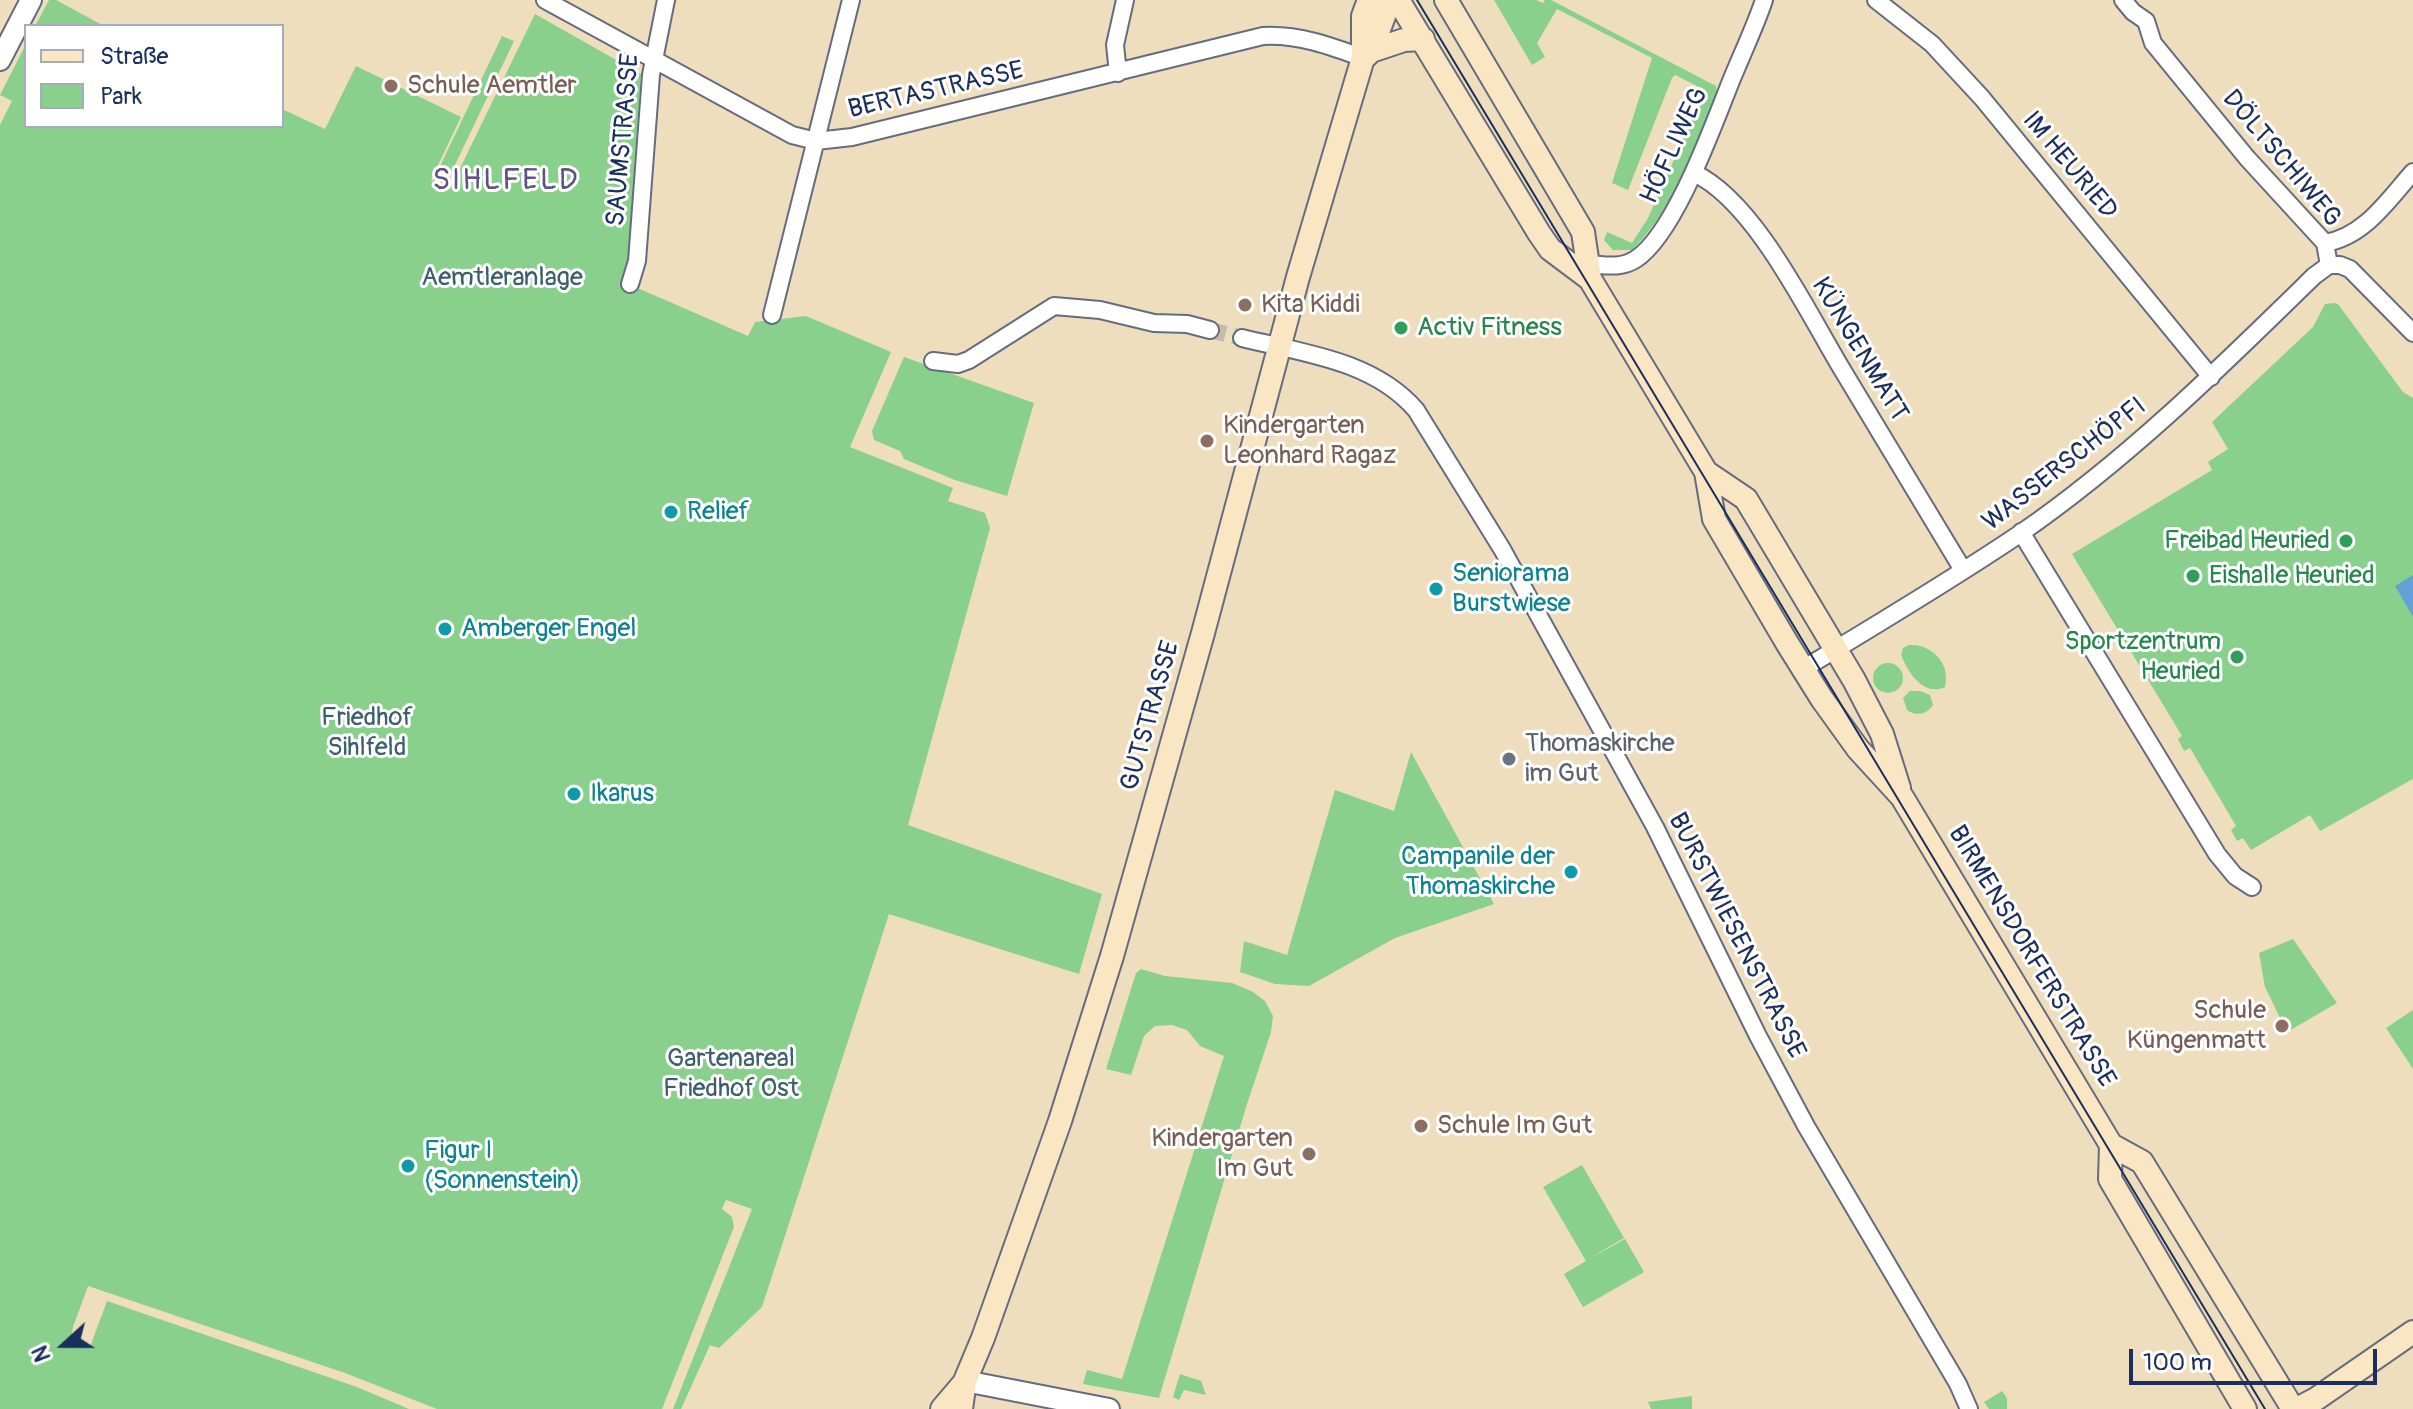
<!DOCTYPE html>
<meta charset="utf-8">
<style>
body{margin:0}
#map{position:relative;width:2413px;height:1409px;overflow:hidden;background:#efdebd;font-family:Pangolin,sans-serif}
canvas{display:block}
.legend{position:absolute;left:24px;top:24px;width:260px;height:104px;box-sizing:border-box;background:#fff;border:2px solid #a4acbf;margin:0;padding:10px 14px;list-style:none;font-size:24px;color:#1b2f5e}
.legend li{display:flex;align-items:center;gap:16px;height:40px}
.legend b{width:40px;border:2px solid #a4acbf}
.north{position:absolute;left:24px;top:1305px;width:80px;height:80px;-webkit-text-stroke:6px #fff;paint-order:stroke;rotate:249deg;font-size:22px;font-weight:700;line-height:32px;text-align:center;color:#1b2f5e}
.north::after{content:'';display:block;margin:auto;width:28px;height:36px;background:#1b2f5e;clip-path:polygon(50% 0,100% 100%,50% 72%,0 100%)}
.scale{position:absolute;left:2129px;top:1349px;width:248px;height:36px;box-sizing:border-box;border:4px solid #1b2f5e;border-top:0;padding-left:10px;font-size:24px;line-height:28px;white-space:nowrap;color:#1b2f5e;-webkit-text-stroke:6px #fff;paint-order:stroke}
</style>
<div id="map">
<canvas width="2413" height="1409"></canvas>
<ul class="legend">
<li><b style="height:10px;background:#fbe6c4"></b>Straße</li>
<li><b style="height:22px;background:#88d08b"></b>Park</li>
</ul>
<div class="north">N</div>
<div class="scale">100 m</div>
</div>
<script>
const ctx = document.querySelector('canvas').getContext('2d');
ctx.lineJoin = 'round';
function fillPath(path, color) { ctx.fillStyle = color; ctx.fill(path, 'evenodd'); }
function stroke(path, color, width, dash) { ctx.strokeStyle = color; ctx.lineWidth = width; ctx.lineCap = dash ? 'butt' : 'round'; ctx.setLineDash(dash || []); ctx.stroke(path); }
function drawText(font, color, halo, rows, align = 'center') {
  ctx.font = font + ' Pangolin,sans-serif'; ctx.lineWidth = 6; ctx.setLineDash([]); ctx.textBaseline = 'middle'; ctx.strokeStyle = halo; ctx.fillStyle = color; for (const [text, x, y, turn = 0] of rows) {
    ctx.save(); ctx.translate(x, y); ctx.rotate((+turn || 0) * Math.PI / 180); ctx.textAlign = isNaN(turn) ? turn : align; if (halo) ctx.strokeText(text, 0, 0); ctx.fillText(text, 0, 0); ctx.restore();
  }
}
fillPath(new Path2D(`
 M49,0H56L104,26H35Z
 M1494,0H1536L1543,3L1545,0H1551L1716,86L1717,95C1695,149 1674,208 1632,250H1613L1604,240L1607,232L1632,243L1648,218L1705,90L1675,75L1672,78L1628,190L1612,183L1652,58L1557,9L1537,43L1545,57L1532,65Z
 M535,14L641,74L626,283L748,336L755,322L806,316L891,352L850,447L953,488L948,501L985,513L990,528L908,825L1102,894L1079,974L889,914L762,1307L719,1348L710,1345L681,1409H673L752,1209L726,1200L722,1209L732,1217L734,1227L662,1409H437L345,1373L88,1286L73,1327L71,1341L90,1347L107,1301L357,1387L409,1409H0V125L12,101L0,95L26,44V126H282V109L325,129L356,66L461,117L431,180L433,181L502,36L514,41L445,186L450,189Z
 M2334,303L2338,304L2403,392L2413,398V779L2320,831L2310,815L2251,850L2243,838L2237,841L2231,830L2236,826L2190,748L2184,751L2178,739L2182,736L2072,554L2212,470L2208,462L2228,449L2212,422L2313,327L2325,304Z
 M904,357L1034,403L1007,496L955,480L904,459L900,451L874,440L872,431Z
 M1909,645C1932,644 1951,663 1945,687C1923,697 1908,672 1901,655L1903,648Z
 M1873 678a15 15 0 1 1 30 0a15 15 0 1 1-30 0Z
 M1920,691L1930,695L1933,705C1927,714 1917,717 1907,710L1903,698L1910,691Z
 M1411,752L1494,904L1395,938L1309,986L1275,984L1240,972L1244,941L1287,955L1335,790L1394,811Z
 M2293,939L2337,1003L2287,1032L2265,987L2259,953Z
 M1141,969L1165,976L1232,983L1253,992L1265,1001L1273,1016L1271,1032L1247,1104L1159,1398L1083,1384L1087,1370L1122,1379L1224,1056L1200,1046L1187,1030L1172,1025L1155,1026L1144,1036L1131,1075L1106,1069L1136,973Z
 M2413,1010V1069L2386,1028Z
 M1582,1165L1624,1238L1587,1260L1625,1239L1644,1272L1583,1307L1564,1274L1586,1261L1543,1187Z
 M1180,1374L1201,1381L1206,1395L1184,1390L1179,1400L1173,1397Z
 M2002,1391L2007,1398V1409H1989L1984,1402Z
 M1692,1396V1409H1651L1648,1402Z`), '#88d08b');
fillPath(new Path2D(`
 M2413,575V617L2395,586Z`), '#65a1d6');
stroke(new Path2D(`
 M1210,330L1242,338`), '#c5bbaa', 16, [16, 8]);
const minor = new Path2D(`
 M545,0L792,135L816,141L852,137L1263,36C1298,34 1331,46 1363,58
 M1876,0L1932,44L1982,98L2211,377
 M2123,0L2133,12L2146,21L2153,43L2247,158L2325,243L2329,265
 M1118,73L1115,45L1125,0
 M1694,173C1754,201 1806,309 1840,366C1881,434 1922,502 1963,570
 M2325,243C2364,237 2388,200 2413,172
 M1588,264C1604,265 1621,269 1636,259C1675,233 1713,126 1731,81C1742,54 1755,27 1764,0
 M2329,265H2340L2350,269L2413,333
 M630,284L637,261L651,75L666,0
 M772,315L851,0
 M1242,338C1302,353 1373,360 1416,410L1502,549L1655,827L1758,1036L1806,1126L1958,1384L1969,1409
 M933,361L958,364L969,360L1054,306L1100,310L1154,323L1187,324L1210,330
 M2021,532L2217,854L2235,876L2252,887
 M1803,669C1876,625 1950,581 2021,533C2128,459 2221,367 2314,276L2329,265`);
const tertiary = new Path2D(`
 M0,60L31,0
 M965,1381L1109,1409`);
const secondary = new Path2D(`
 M1398,0L1539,233L1550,249L1590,279L1706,472L1714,519L1787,643L1822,699L1858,749L1902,797L2111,1145L2142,1162L2293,1409
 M1446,0L1583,232L1590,279
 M1371,51L1404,40L1423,39
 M1365,57L1371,51L1390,0
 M1706,472L1746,499L1854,680L1882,734L1899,788
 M2111,1145L2110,1179L2245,1409
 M942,1409L965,1382
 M961,1409L965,1381L983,1338L1060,1121L1112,956L1203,633L1298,277L1363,58V16L1369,0
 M2297,1409L2316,1399L2413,1332`);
stroke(minor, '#656c7f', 20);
stroke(tertiary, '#656c7f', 24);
stroke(secondary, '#656c7f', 26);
stroke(minor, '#fff', 16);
stroke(tertiary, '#fff', 20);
stroke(secondary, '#fbe6c4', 22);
stroke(new Path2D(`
 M1417,0L2265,1409`), '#1b2f5e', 2);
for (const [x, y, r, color] of [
 [391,86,8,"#8d6e63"],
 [1245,305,8,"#8d6e63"],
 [1401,328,8,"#2e9e5b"],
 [1207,441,8,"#8d6e63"],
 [671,512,8,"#0f9aa8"],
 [2346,541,8,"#2e9e5b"],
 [2193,576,8,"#2e9e5b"],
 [1436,589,8,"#0f9aa8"],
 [445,629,8,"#0f9aa8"],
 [2237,657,8,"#2e9e5b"],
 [1509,759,8,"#6b7280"],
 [574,794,8,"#0f9aa8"],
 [1571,872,8,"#0f9aa8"],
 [2282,1026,8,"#8d6e63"],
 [1421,1126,8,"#8d6e63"],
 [1309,1154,8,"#8d6e63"],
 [408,1166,8,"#0f9aa8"]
]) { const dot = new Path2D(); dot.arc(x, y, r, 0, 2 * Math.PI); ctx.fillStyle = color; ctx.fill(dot); stroke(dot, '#fff', 3); }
drawText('26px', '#785e54', '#fff', [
 ["Schule Aemtler",407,86],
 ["Kita Kiddi",1261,305],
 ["Kindergarten",1223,426],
 ["Leonhard Ragaz",1223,456],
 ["Schule",2266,1011,"right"],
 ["Küngenmatt",2266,1041,"right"],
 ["Schule Im Gut",1437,1126],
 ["Kindergarten",1293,1139,"right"],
 ["Im Gut",1293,1169,"right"]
], 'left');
drawText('26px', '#1b2f5e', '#fff', [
 ["BERTASTRASSE",936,91,-13],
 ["SAUMSTRASSE",624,140,-85],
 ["HÖFLIWEG",1675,146,-65],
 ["DÖLTSCHIWEG",2281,159,50],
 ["IM HEURIED",2069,166,50],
 ["KÜNGENMATT",1859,350,59],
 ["WASSERSCHÖPFI",2065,465,-38],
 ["GUTSTRASSE",1151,716,-74],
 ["BURSTWIESENSTRASSE",1736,936,63],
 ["BIRMENSDORFERSTRASSE",2031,957,59]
]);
drawText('26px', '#3c5f6c', '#fff', [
 ["Aemtleranlage",502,278],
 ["Friedhof",367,718],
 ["Sihlfeld",367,748],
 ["Gartenareal",731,1059],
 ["Friedhof Ost",731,1089]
]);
drawText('26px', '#27864d', '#fff', [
 ["Activ Fitness",1417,328],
 ["Freibad Heuried",2330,541,"right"],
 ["Eishalle Heuried",2209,576],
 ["Sportzentrum",2221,642,"right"],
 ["Heuried",2221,672,"right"]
], 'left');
drawText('26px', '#0d838f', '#fff', [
 ["Relief",687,512],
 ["Seniorama",1452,574],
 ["Burstwiese",1452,604],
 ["Amberger Engel",461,629],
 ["Ikarus",590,794],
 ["Campanile der",1555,857,"right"],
 ["Thomaskirche",1555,887,"right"],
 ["Figur I",424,1151],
 ["(Sonnenstein)",424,1181]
], 'left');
drawText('26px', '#5b616d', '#fff', [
 ["Thomaskirche",1525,744],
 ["im Gut",1525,774]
], 'left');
ctx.letterSpacing = '2px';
drawText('30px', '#5e5281', '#fff', [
 ["SIHLFELD",506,181]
]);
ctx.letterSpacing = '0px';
</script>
